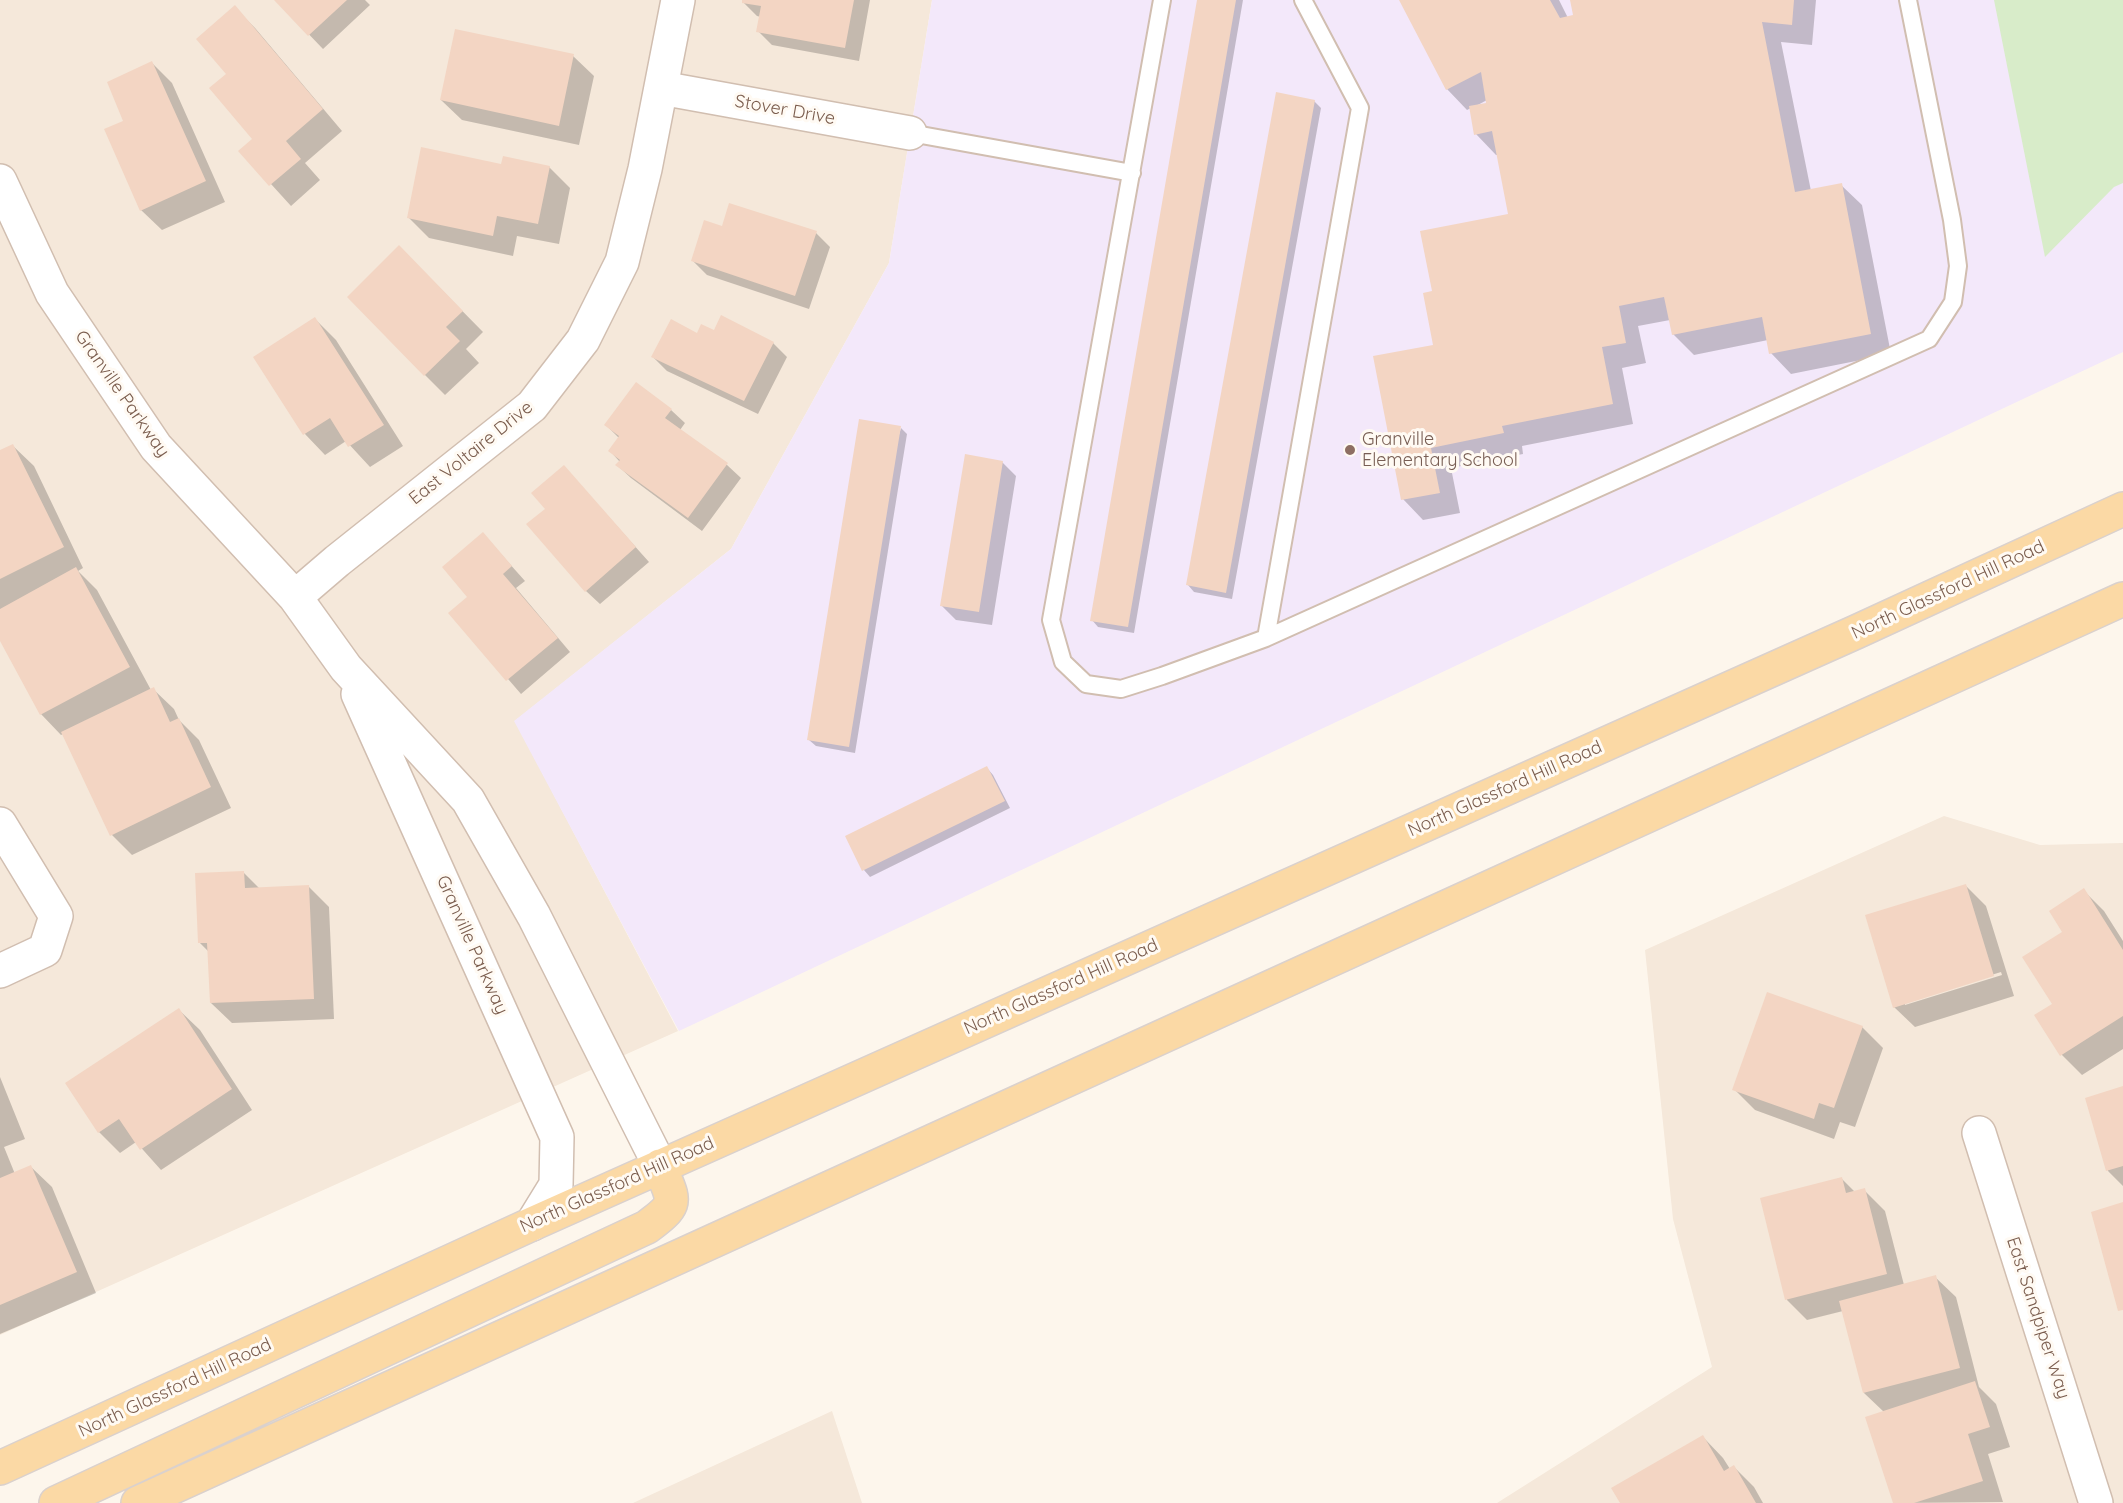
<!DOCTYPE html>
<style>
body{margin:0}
canvas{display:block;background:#fdf6ec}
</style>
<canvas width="2123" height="1503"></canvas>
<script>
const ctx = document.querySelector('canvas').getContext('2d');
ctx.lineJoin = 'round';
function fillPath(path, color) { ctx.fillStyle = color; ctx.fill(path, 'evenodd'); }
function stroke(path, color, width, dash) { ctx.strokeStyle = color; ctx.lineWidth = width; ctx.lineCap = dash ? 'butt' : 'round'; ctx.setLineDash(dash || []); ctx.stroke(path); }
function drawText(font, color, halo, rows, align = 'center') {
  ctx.font = font + ' Quicksand,sans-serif'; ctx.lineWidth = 6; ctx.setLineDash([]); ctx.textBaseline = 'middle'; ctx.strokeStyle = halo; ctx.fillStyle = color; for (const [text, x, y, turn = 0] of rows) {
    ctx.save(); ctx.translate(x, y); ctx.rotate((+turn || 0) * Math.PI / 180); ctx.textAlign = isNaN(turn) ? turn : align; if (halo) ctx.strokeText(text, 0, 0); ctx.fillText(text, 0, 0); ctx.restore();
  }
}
fillPath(new Path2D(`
 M0,0H932L889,263L731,549L515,721L678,1031L0,1335Z
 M1944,816L2040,845L2123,843V1503H1497L1712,1367L1673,1219L1645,950Z
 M832,1411L862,1503H633Z`), '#f5e8da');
fillPath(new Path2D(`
 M932,0H2123V352L679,1031L514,721L731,549L889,263Z`), '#f3e8fa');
fillPath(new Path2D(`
 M1994,0H2123V183L2114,187L2045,257Z`), '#d8ecc9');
fillPath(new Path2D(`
 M276,0H365L370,5L323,49Z
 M744,0H870L859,61L772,45L758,31L761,17L757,16L743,2Z
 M1199,0H1243L1134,633L1098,627L1092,620Z
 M1400,0H1559L1568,18L1575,17L1572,0H1816L1812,45L1781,42L1811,191L1841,185L1862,205L1891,354L1791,374L1771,353L1768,340L1694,355L1673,334L1670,320L1638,326L1646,363L1622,368L1633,424L1522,446L1523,454L1451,468L1460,513L1423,520L1403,499L1435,346L1433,293L1510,215L1498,155H1496L1476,134L1471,108L1467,110L1447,89ZM1487,100L1488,104L1476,106Z
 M234,7L255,28L342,131L305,163L320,180L291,206L241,151L254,140L228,74Z
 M573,56L594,76L579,145L462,120L441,100Z
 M152,63L172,83L225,202L162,230L141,210Z
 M1314,101L1321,108L1232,599L1194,592L1188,585Z
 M502,165L549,167L570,188L559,244L517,236L513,256L429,238L409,218Z
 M816,233L830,247L809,309L707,275L693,261Z
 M420,268L483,332L466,349L479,363L445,395L425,375Z
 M315,319L336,340L403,446L370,467L346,441L325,455L305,434L255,357Z
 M698,335L773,343L787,357L758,414L667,371L653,357Z
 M671,410L685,423L680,430L727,465L741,478L702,531L631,478L617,465L620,462L610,451L619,438L606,425Z
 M901,428L907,434L855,753L816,746L809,740Z
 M13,446L34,466L83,568L78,571L97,590L151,690L153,689L174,709L179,720L199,740L231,808L132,855L112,835L63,734L61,735L41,714L0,638V452Z
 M1002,462L1016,476L992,625L956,620L942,606Z
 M564,467L649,562L600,604L586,591Z
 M483,534L525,581L516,588L570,652L521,694L451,613L469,597Z
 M987,768L993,775L1010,808L870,877L864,870L847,837Z
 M244,873L260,889L309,887L329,907L334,1019L232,1023L211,1003L209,952L199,942Z
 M1966,886L1986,906L2014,996L1915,1027L1894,1007ZM2001,972L2002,975L1905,1005V1002Z
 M2083,890L2104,911L2123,941V1049L2082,1075L2062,1055L2054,1005Z
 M179,1010L200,1030L252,1110L161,1170L136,1142L120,1153L99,1132L67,1083Z
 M1862,1027L1883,1048L1855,1127L1840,1122L1834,1139L1755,1110L1734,1089Z
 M0,1077L25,1139L4,1147L15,1174L31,1167L52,1187L96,1293L0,1334Z
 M2123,1088V1186L2108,1171L2086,1099Z
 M1841,1178L1855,1192L1864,1190L1885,1211L1904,1285L1935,1277L1956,1297L1979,1387L1996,1404L2010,1447L1988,1454L2003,1502L1895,1503L1884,1412L1864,1393L1843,1311L1807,1320L1787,1300L1761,1199Z
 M1703,1437L1723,1458L1730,1469L1734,1467L1754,1487L1763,1503H1622Z`), '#0003');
fillPath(new Path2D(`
 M274,0H347L308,36Z
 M742,0H854L845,48L756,32L761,6L742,3Z
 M1197,0H1236L1128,627L1090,621Z
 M1399,0H1550L1560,18L1573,15L1570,0H1794L1792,25L1762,22L1795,192L1842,183L1871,334L1769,354L1762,317L1672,335L1664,297L1619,306L1626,343L1602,347L1613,404L1502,426L1504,433L1431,448L1440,493L1401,500L1373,356L1433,345L1423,293L1432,291L1420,231L1508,214L1492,131L1474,135L1469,106L1486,103L1481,72L1446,90Z
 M235,5L323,109L286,141L301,159L269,186L238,151L252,139L209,88L226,74L196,39Z
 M455,29L574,54L559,126L440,100Z
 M152,61L206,181L140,211L104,129L123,121L107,82Z
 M1276,92L1315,100L1226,593L1186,585Z
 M421,147L501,164L503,156L550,166L538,224L497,216L493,236L407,218Z
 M729,203L817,231L795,296L691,261L704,220L722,226Z
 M399,245L463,311L446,327L460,341L424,376L347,297Z
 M721,315L774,342L744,401L651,357L671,319L697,333L701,324L714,330Z
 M315,317L384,425L348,447L330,418L303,435L253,357Z
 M636,382L672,409L665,418L728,463L688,518L615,465L620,460L608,451L619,436L604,425Z
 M859,419L901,426L849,747L807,740Z
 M13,444L64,547L0,579V450Z
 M965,454L1003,461L979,612L940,606Z
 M564,465L636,547L585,592L526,524L545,509L531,493Z
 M483,532L512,566L503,574L558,638L506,681L448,613L467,597L442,567Z
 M76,567L130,667L40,715L0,641V609Z
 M154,687L170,722L179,718L211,787L110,836L61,732Z
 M987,766L1005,801L862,871L845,836Z
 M244,871L245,888L309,885L314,999L210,1003L207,943H198L195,873Z
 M1966,884L1994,976L1893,1008L1865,915Z
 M2084,888L2123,950V1016L2060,1056L2034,1015L2052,1004L2022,957L2062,932L2049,911Z
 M1767,992L1863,1026L1834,1108L1819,1103L1814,1119L1732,1090Z
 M179,1008L232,1089L140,1150L119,1119L98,1133L65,1083Z
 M2123,1086V1166L2106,1171L2085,1098Z
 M31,1165L77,1272L0,1305V1178Z
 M1842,1177L1846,1193L1865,1188L1887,1274L1785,1300L1760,1198Z
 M2123,1202V1310L2118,1311L2091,1212Z
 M1936,1275L1960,1368L1863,1393L1839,1301Z
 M1975,1381L1990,1427L1968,1434L1983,1481L1914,1503H1893L1865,1417Z
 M1703,1435L1724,1471L1734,1465L1756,1503H1620L1611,1488Z`), '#f3d5c3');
const lane = new Path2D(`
 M1162,0L1051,620L1063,662L1086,684L1121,689L1162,676L1266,638L1929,339L1953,302L1958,266L1952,220L1908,0
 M910,133L1132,173
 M1266,638L1360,108L1303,0`);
const street = new Path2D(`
 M661,88L910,133
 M0,181L52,293L156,447L295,597L346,668L468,800L534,916L660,1166
 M295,597L337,561L532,406L583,340L622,262L645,169L678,0
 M358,694L557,1137L556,1185L532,1224
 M0,824L56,916L45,950L0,971
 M1979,1133L2096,1503`);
const primary = new Path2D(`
 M0,1468L532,1224L1856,632L2123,509
 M56,1503L647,1227C680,1202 674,1203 660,1166
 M138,1503L2123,599`);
stroke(lane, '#d1beb0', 20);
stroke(street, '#d1beb0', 36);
stroke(primary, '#dad1cd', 36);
stroke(lane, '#fff', 16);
stroke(street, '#fff', 33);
stroke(primary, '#fbd9a5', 33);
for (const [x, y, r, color] of [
 [1350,450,6,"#8d6e63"]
]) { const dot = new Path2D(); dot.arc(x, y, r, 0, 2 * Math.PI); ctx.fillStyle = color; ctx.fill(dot); stroke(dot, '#fffaf3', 2); }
drawText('18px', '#7a5c4d', '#fffaf3', [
 ["Stover Drive",785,110,10],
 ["Granville Parkway",122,394,55],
 ["East Voltaire Drive",471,453,-39],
 ["North Glassford Hill Road",1948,590,-25],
 ["North Glassford Hill Road",1505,789,-24],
 ["Granville Parkway",472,945,66],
 ["North Glassford Hill Road",1061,987,-24],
 ["North Glassford Hill Road",617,1185,-24],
 ["East Sandpiper Way",2038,1318,72],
 ["North Glassford Hill Road",175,1388,-25]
]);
drawText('18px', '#785e54', '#fffaf3', [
 ["Granville",1362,440],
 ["Elementary School",1362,461]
], 'left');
</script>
